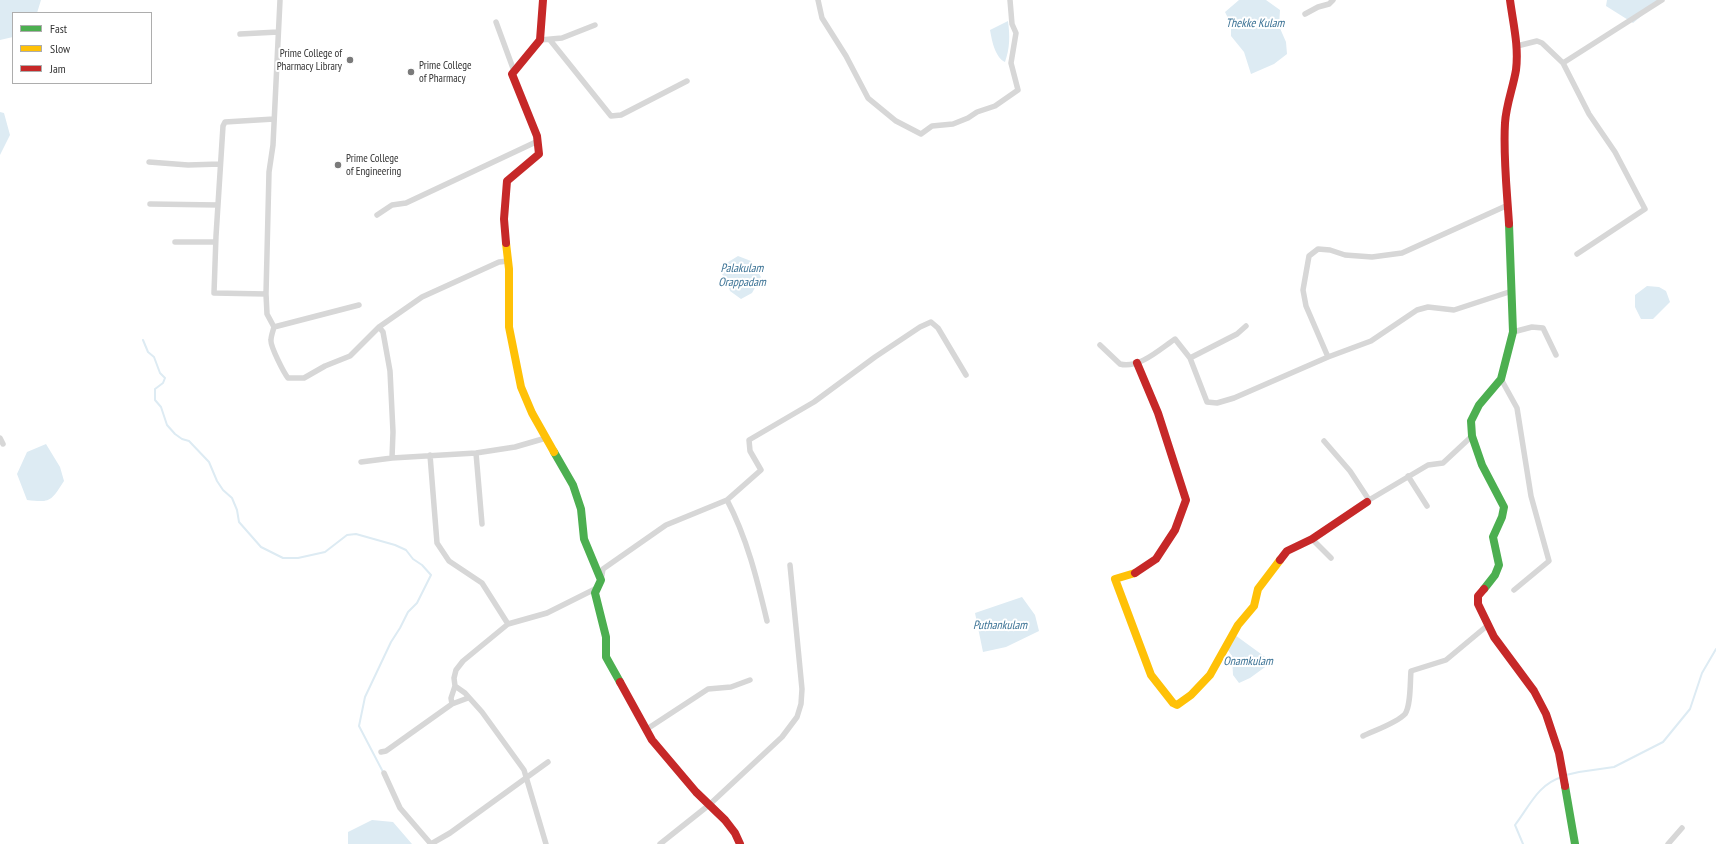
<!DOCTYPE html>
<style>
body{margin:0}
#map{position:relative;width:1716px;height:844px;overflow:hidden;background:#fff;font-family:"PT Sans Narrow",sans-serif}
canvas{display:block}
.legend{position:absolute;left:12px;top:12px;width:140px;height:72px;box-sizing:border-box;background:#fff;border:1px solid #adadad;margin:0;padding:5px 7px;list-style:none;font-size:12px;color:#333}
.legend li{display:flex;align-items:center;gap:8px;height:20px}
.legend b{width:20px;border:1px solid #adadad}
</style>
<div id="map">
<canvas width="1716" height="844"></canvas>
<ul class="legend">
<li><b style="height:5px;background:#4caf50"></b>Fast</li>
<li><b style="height:5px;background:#ffc107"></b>Slow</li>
<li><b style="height:5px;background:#c62828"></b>Jam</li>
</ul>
</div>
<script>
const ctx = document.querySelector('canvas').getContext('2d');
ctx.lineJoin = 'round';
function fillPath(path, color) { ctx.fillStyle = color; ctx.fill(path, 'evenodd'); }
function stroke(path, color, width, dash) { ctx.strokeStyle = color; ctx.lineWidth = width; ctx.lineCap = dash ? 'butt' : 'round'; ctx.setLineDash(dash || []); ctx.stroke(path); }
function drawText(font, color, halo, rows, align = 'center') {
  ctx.font = font + ' "PT Sans Narrow",sans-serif'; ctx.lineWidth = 4; ctx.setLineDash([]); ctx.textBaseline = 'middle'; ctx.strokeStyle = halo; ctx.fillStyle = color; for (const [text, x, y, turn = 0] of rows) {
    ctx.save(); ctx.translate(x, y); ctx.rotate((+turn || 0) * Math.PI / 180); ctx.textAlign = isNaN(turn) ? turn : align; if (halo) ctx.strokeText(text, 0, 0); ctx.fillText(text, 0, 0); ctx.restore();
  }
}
fillPath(new Path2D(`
 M0,0H41L37,13H13V37L0,40Z
 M1239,0H1266L1280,10L1279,26L1286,42L1287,54L1274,64L1251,74L1244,52L1231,36V24L1225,12Z
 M1607,0H1661L1633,23L1606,6Z
 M1008,21C1010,36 1010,48 1005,62C995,57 992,41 990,30Z
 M0,112L4,113L10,135L0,155Z
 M738,256L751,261L761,277L752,293L741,299L730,291L728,285L721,272L725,264Z
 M1647,286L1659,287L1666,291L1670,302L1653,319H1641L1635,307V295Z
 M46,444L60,467L64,481C51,501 51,503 27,500L17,474L27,452Z
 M1022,597L1035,615L1039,631L1006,647L983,652L975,613Z
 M1235,635L1272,662L1250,678L1239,683L1233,675L1232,656L1227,649Z
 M372,820L393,822L412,844H348V832Z`), '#ddebf3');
stroke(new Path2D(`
 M143,340L148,352L154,357L160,373L165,378L163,383L155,389V400L161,407L167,425L175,434L182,439L189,441L209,462L217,481L223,490L232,498L237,510L239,522L261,547L283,558H298L325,552L347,535L356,534L395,545L406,550L413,559L422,565L431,575L417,603L408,612L400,628L391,642L365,697L359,726L383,772
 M1566,775L1579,772L1614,767L1663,742L1690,709L1702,673L1716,649
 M1523,844L1515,825C1529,807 1538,784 1562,777`), '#ddebf3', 2);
stroke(new Path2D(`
 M818,0L822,18L846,56L868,98L896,121L921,134L932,126L953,124L968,118L977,112L995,106L1018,90L1011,63L1016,33L1012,24L1010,0
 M1305,14L1318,7L1329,4L1333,0
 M496,22L514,71
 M240,34L278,32
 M540,40L562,38L595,25
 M550,40L611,116L621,115L687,81
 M1517,46L1537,41L1542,43L1563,63L1589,114L1615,152L1645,209L1577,254
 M1563,63L1662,0
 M274,119L225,122L223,126L216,236L214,293L266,294L269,172L273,145L280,0
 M149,162L188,165L220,164
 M150,204L218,205
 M377,215L392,205L406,203L538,141
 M175,242H215
 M266,294L267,314L274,327L359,305
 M274,327C273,331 271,336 271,340C270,346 284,373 288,378H304L325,366L350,356L379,327L422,297L499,262L508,261
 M379,327L383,332L390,371L393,432L392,458
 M1513,332L1532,327L1543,328L1556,355
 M1100,345L1120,364C1139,369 1160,349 1175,339L1190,358L1207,402L1217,403L1234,398L1328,357L1371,341L1417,310L1428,307L1454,310L1512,291
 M1328,357L1306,306L1303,290L1309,256L1318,249L1330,250L1345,255L1372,257L1402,253L1508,205
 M1190,358L1237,334L1246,326
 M1501,379L1517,408L1531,496L1549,561L1514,590
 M0,438L3,444
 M1324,441L1350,471L1369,500L1428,465L1443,463L1472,436
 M476,453L482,524
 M430,455L437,543L449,561L482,583L508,624
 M361,462L392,458L476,453L515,447L546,438
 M1408,476L1427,506
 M727,500C747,538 757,579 767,621
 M1312,539L1331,558
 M601,580L603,569L666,525L727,500L761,470L750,451L749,440L814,402L875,357L920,327L931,322L938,328L966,375
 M455,686L465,693L482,712L524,770L546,844
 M452,704L451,698L455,686L454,678L456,670L463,661L508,624L547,613L595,589V592
 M647,729L708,689L731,687L750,680
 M1363,736C1373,731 1397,723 1405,714C1411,706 1410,681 1411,671L1446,660L1488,625
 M381,752L386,751L452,704L468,698
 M384,773L400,808L431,844
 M431,844L450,833L548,762
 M660,844L709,805L782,737L797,717L801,704L802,689L790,565
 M1668,844L1682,828`), '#d7d7d7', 5.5);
stroke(new Path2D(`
 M554,452L573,485L581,509L584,539L601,580L595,593L606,637V657L620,682
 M1484,589L1495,575L1499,565L1493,537L1502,517L1504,507L1482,465L1472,436L1471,421L1479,405L1501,379L1513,332L1509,224
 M1565,786L1575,844`), '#4caf50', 8);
stroke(new Path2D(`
 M506,243L509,269V327L521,387L532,413L554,452
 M1135,573L1115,579L1151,675L1173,703L1177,705L1191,695L1210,675L1238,625L1254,606L1258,589L1280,560`), '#ffc107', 8);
stroke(new Path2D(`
 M1509,224C1507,191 1503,156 1505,123C1506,105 1513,88 1516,70C1519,46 1513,23 1510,0
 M506,243L504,219L507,181L539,154L537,136L512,74L540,40L543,0
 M1280,560L1287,551L1312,539L1367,502
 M1135,573L1156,559L1175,530L1186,500L1158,413L1137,363
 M1484,589L1478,596V604L1494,637L1534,691L1546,714L1559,753L1565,786
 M620,682L652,740L696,792L725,820L735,833L740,844`), '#c62828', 8);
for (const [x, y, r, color] of [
 [350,60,4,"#7a7a7a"],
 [411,72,4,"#7a7a7a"],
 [338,165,4,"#7a7a7a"]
]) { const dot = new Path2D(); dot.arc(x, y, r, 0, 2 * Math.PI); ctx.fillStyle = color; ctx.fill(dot); stroke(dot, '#fff', 1.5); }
drawText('11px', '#333', '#fff', [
 ["Prime College of",342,54,"right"],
 ["Pharmacy Library",342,67,"right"],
 ["Prime College",419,66],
 ["of Pharmacy",419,79],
 ["Prime College",346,159],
 ["of Engineering",346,172]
], 'left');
drawText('italic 12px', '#3f7597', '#fff', [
 ["Thekke Kulam",1255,24],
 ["Palakulam",742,269],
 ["Orappadam",742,283],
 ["Puthankulam",1000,626],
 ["Onamkulam",1248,662]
]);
</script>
